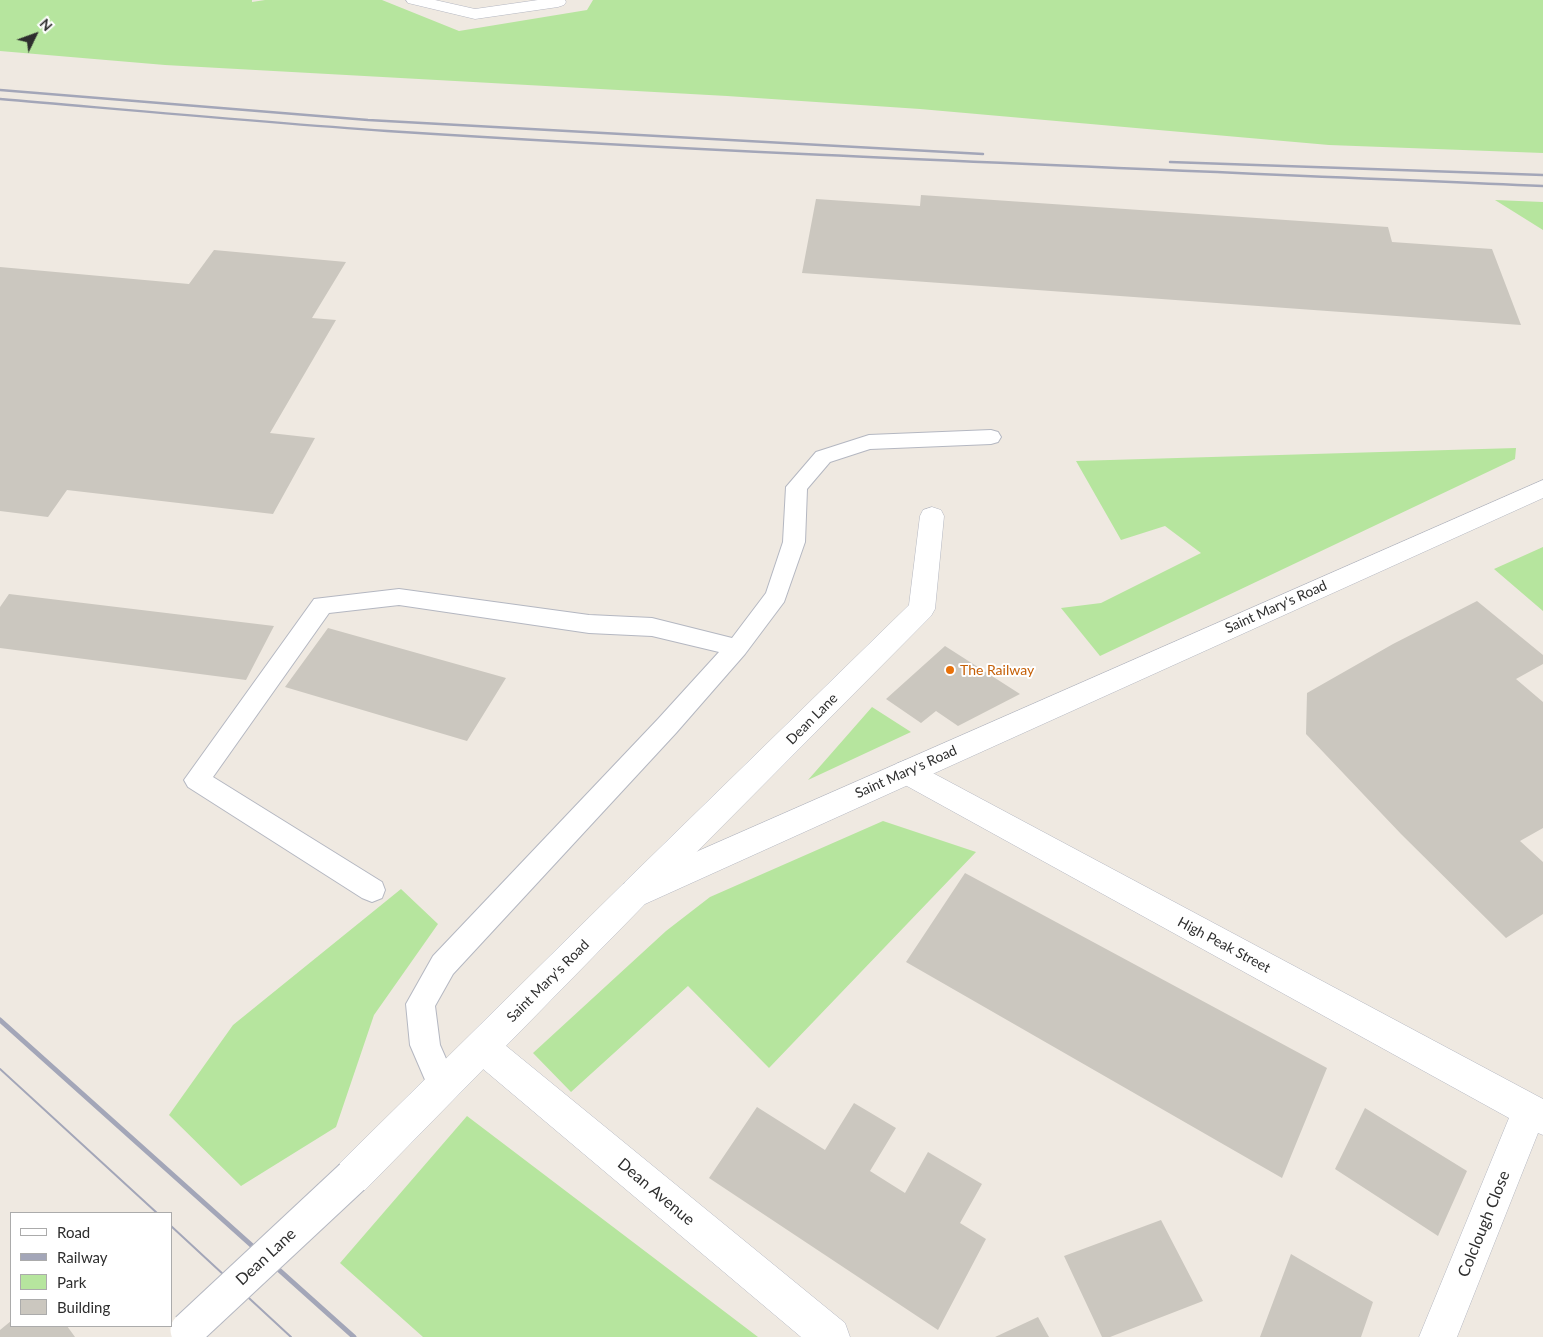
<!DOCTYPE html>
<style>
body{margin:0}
#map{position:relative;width:1543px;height:1337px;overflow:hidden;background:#efe9e1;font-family:Lato,sans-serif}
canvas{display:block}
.legend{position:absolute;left:10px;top:1212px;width:162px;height:115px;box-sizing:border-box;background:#fff;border:1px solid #ababab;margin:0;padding:6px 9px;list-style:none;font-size:15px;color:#2e2e2e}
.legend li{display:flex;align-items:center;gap:10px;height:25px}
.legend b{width:25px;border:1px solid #ababab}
.north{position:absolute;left:10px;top:10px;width:50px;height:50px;-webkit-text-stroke:4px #fff;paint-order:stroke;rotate:48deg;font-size:14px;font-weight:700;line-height:20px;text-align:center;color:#2e2e2e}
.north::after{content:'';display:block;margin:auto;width:18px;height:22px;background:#2e2e2e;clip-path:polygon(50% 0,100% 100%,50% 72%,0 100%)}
</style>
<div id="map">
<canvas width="1543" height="1337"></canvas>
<ul class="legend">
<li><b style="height:6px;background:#fff"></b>Road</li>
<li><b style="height:6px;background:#a3a6b8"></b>Railway</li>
<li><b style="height:14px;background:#b6e59e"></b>Park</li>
<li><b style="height:14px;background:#cbc7bf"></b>Building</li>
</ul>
<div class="north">N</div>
</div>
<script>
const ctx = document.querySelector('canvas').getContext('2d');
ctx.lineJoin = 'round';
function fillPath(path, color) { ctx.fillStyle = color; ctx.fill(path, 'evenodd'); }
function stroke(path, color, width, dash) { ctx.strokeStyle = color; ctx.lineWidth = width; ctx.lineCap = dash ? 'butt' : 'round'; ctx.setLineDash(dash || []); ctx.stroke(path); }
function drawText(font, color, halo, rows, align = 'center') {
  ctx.font = font + ' Lato,sans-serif'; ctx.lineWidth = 4; ctx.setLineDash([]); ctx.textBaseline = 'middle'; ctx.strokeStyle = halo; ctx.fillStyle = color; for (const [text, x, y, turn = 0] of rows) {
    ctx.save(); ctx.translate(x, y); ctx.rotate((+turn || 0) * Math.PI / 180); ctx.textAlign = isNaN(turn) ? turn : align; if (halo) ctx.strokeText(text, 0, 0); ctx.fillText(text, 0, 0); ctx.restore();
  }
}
fillPath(new Path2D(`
 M0,0H252V2L265,0H382L459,31L587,10L593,0H1543V153L1329,145L920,109L727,96L165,65L0,51Z
 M1495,200L1543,202V230Z
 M1516,448L1515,459L1100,656L1061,608L1101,603L1201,553L1165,526L1121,540L1076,461Z
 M1543,547V611L1494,569Z
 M872,707L911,732L808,780Z
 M883,821L976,852L769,1068L688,986L571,1092L533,1053L666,931L710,897Z
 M401,889L438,924L374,1015L336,1127L241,1186L169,1115L233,1025Z
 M467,1116L758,1337H423L340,1263Z`), '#b6e59e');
fillPath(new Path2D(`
 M921,195L1388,227L1392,242L1492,249L1521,325L802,273L816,199L920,206Z
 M214,250L346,262L312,318L336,320L270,433L315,438L273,514L67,490L48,517L0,511V267L189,284Z
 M9,594L274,626L246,680L0,648V607Z
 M1477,601L1543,655V664L1516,679L1543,702V828L1520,841L1543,862V914L1506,938L1401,834L1306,734L1307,693L1393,644Z
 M328,628L506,678L467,741L285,687Z
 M945,646L1020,694L958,726L936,711L921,723L886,699Z
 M965,873L1327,1068L1282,1178L906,962Z
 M854,1103L896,1128L870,1171L905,1193L928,1152L982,1184L960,1223L986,1239L938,1330L709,1178L757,1107L825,1150Z
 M1365,1108L1467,1171L1438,1236L1335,1169Z
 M1161,1220L1203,1301L1110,1337H1102L1064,1256Z
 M1291,1254L1373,1302L1361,1337H1260Z
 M1038,1317L1049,1337H995Z
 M11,1321V1326H67L75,1337H0V1330Z`), '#cbc7bf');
const service = new Path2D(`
 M991,430L998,432L1001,437L998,442L991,444L870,449L830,462L807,489L805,542L784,602L745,654L676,733L453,974L435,1006L440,1045L458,1086L454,1096L443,1100L432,1096L410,1045L406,1004L433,956L658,719L719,652L652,636L589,633L399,605L329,613L213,777L382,882L385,890L382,898L372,902L362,898L188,787L184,780L314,599L399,589L589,615L652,618L732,638L766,593L783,542L786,487L816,452L869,435Z`);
const minor = new Path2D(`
 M406,0H435L475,9L538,0H565L566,2L564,5L558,7L475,19L408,3Z
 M932,507L941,510L944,516L935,609L931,616L647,902L636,906L625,902L620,892L625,882L909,605L920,516L923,510Z
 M906,760L916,764L1543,1099V1135L1538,1133L1457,1337H1419L1509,1118L896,780L891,772L896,764Z
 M482,1031L494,1036L845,1323L850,1337H801L470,1058L465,1047L470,1036Z`);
const tertiary = new Path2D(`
 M1543,480V498L645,904L365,1190L352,1195L339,1190L334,1177L339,1164L623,884Z`);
stroke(service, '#b4b7c1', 2);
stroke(minor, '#b4b7c1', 1);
stroke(tertiary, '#b4b7c1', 1);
fillPath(service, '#fff');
fillPath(minor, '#fff');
fillPath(tertiary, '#fff');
stroke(new Path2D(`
 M0,1069L157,1213
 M171,1226L291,1337`), '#a3a6b8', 2);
stroke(new Path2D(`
 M0,90L368,120L983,154
 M0,99C129,110 258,122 387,131C772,156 1158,169 1543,186
 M1170,162L1543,175`), '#a3a6b8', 2.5);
stroke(new Path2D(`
 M0,1020L354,1337`), '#a3a6b8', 5);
const tertiaryBridge = new Path2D(`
 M188,1330L352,1177`);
stroke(tertiaryBridge, '#b4b7c1', 37, []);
stroke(tertiaryBridge, '#fff', 35);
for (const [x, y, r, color] of [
 [950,670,5,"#e8710a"]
]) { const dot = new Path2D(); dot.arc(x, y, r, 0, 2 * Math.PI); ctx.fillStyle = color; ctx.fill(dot); stroke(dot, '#fff', 2); }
drawText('14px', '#2e2e2e', '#fff', [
 ["Saint Mary's Road",1276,607,-24],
 ["Dean Lane",812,719,-45],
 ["Saint Mary's Road",906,772,-24],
 ["High Peak Street",1224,945,28],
 ["Saint Mary's Road",548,981,-45]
]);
drawText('14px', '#c56008', '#fff', [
 ["The Railway",960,670]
], 'left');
drawText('16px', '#2e2e2e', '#fff', [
 ["Dean Avenue",656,1192,40],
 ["Colclough Close",1484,1224,-68],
 ["Dean Lane",266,1257,-43]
]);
</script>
